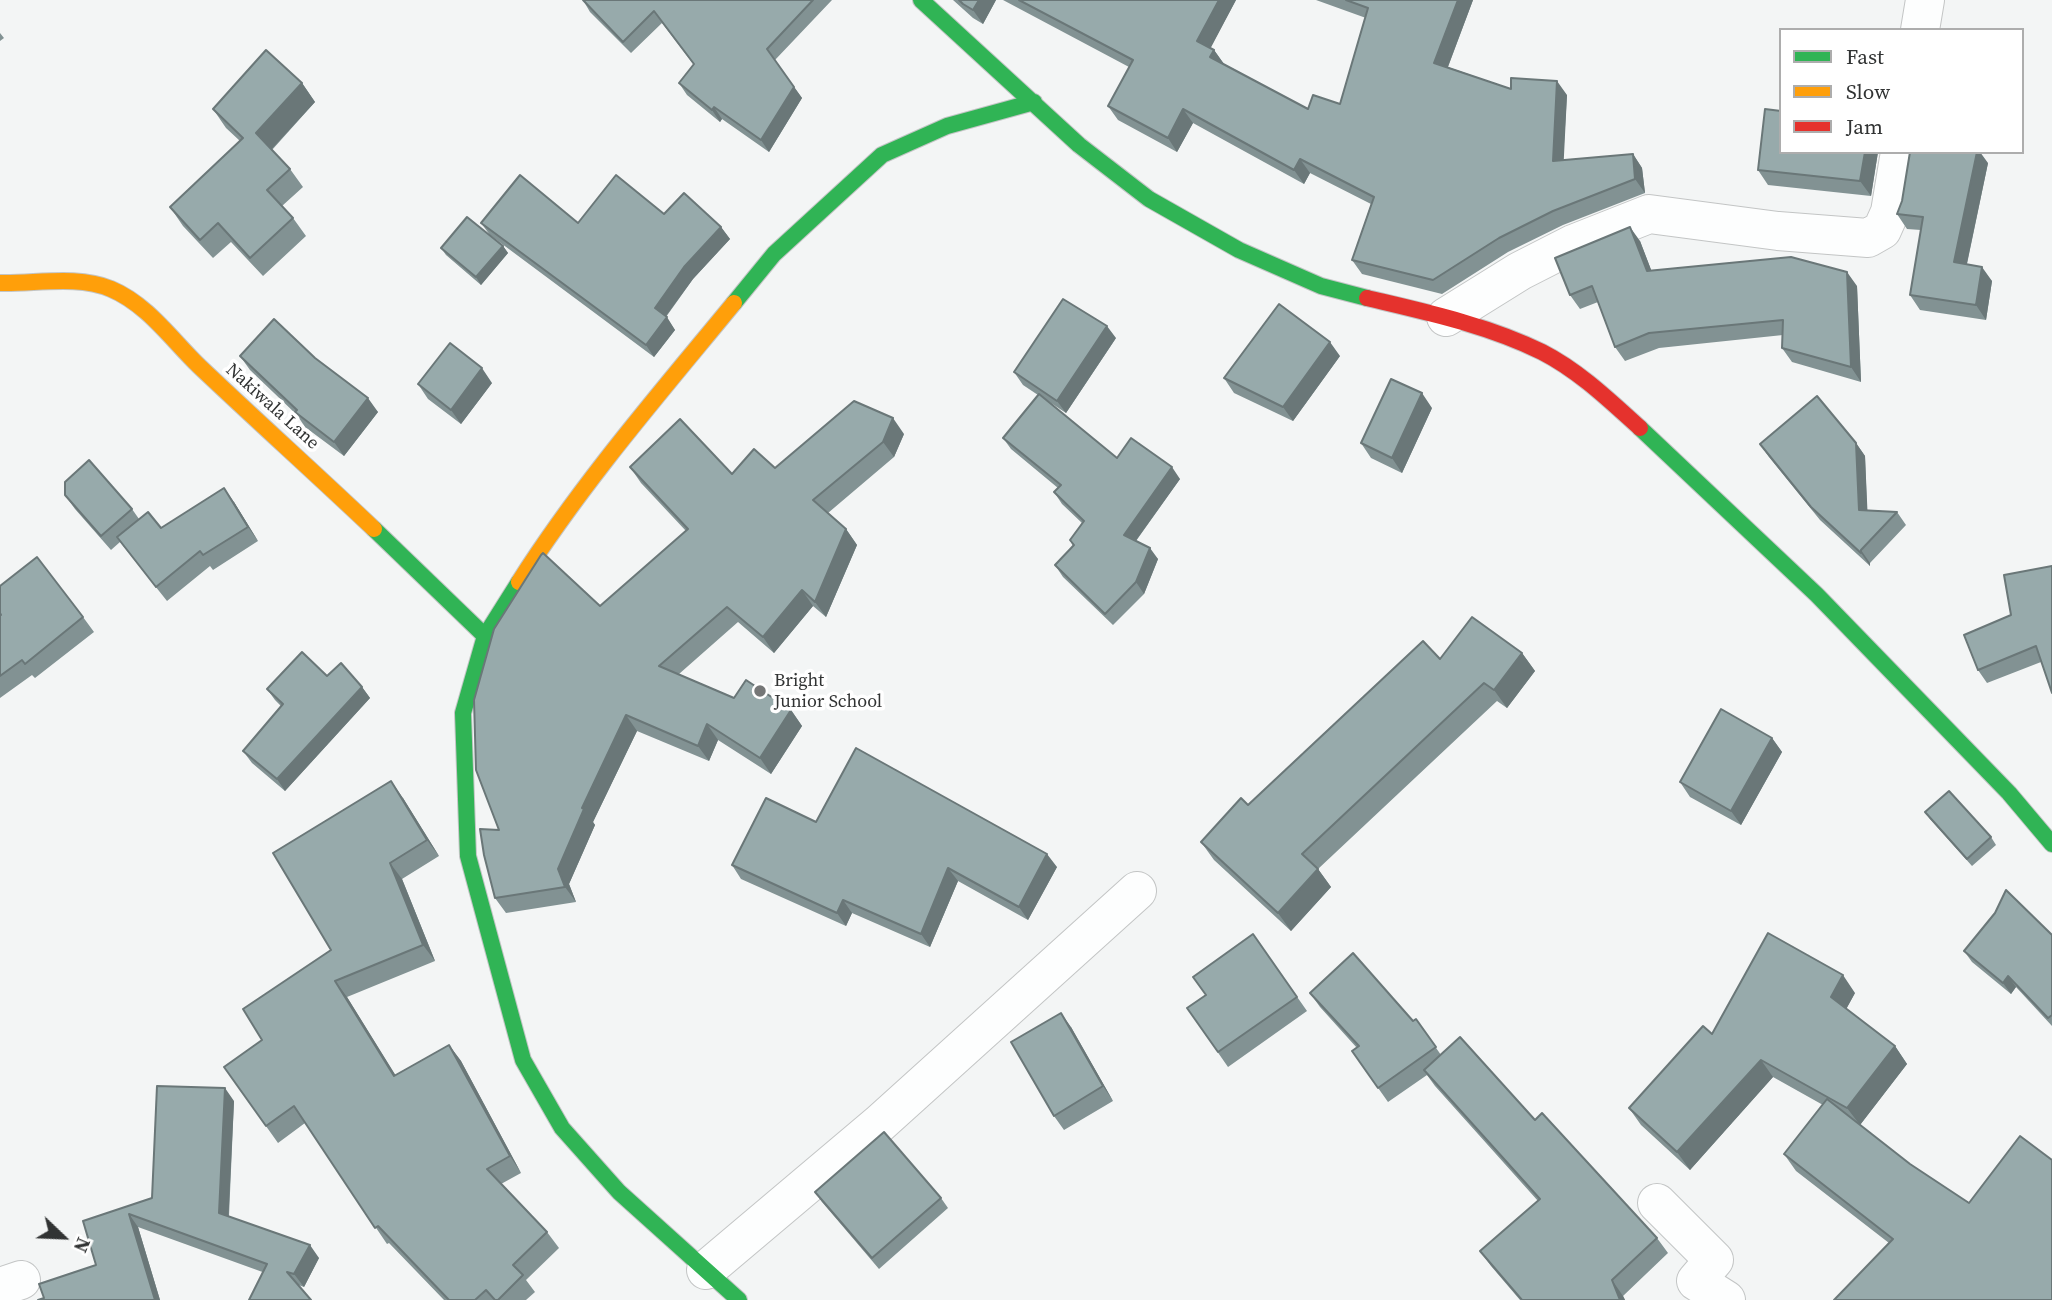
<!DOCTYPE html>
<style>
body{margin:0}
#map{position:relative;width:2052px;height:1300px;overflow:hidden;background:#f3f5f5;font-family:"Source Serif 4",serif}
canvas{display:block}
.legend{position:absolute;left:1779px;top:28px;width:245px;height:126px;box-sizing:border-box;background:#fff;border:2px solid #adadad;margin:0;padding:9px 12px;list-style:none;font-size:21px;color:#313333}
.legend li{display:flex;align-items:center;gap:14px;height:35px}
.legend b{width:35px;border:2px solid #adadad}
.north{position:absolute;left:28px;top:1202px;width:70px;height:70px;-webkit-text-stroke:5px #fff;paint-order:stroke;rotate:113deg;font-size:19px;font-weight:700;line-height:28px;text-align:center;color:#313333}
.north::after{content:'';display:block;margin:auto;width:24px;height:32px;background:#313333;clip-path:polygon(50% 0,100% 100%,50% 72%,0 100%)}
</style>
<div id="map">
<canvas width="2052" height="1300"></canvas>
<ul class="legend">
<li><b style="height:9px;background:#30b455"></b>Fast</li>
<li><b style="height:9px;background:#ff9f0a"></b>Slow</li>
<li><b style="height:9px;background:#e5322d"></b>Jam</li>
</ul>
<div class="north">N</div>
</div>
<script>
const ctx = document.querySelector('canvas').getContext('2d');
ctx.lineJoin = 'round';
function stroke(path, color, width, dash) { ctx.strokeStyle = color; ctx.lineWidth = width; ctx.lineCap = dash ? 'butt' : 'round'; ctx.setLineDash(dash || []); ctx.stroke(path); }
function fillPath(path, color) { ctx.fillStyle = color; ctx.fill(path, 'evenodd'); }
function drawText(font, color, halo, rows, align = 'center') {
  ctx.font = font + ' "Source Serif 4",serif'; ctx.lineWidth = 7; ctx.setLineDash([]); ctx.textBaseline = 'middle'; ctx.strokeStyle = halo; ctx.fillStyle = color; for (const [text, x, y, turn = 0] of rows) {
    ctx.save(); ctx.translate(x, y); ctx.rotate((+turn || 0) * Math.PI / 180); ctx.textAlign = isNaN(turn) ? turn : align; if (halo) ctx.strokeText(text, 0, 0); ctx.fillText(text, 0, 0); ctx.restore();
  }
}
const street = new Path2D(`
 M1920,30L1925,0
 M1446,317L1520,271L1573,244L1649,214L1778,231L1868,238L1882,230L1890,212L1900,152
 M1657,1203L1714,1260L1696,1281L1726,1300
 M706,1270L879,1124L1137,891
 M0,1287L21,1280`);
const fast = new Path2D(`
 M921,0L1079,145L1149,199L1239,250L1321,286L1367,298
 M734,303L774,254L882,155L947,126L1034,102
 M1640,428L1817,595L2009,793L2052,844
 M374,529L485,636
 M519,582L485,636L463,713L468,856L523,1060L562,1128L619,1192L739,1300`);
const slow = new Path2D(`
 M0,283C36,284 77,275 111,289C147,304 172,340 199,366C257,421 316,474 374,529
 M519,582C582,483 660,393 734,303`);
const jam = new Path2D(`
 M1367,298C1426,312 1487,325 1542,352C1579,371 1609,400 1640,428`);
stroke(street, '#c3c5c5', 40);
stroke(fast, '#c3c5c5', 18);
stroke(slow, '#c3c5c5', 18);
stroke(jam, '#c3c5c5', 18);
stroke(street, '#fdfefe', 38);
stroke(fast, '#30b455', 16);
stroke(slow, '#ff9f0a', 16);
stroke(jam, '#e5322d', 16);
fillPath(new Path2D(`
 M583,0H832L775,60L802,98L769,152L722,119L720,122L687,95L679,83L694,65L662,23L631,53L590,12Z
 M953,0H996L983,24L973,18Z
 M1003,0H1236L1210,48L1214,50L1224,64L1308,109L1340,104L1366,18L1316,0H1473L1448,67L1511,89L1567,95L1563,160L1633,154L1642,168L1645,193L1563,225L1508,252L1442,294L1362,274L1352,260L1371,204L1310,173L1304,184L1193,123L1177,152L1118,120L1108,106L1129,67Z
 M0,33L4,38L0,41Z
 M302,83L315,102L272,150L290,169L303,187L282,206L293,218L306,236L263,276L231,242L213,258L183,226L170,207L240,141L226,128L213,109Z
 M1878,152L1871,196L1768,185L1758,170Z
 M1988,163L1967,264L1992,281L1986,320L1920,310L1910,295L1921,230L1907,229L1897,214Z
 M664,214L721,227L730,239L693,279L666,317L675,330L654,357L490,235L481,223H578Z
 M1640,241L1651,270L1857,286L1861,382L1792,362L1782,348L1783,335L1659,348L1625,361L1615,347L1598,302L1580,309L1570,295Z
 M503,246L508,253L481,285L446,255L441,248Z
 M1116,338L1066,413L1048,401L1117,458L1180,479L1136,541L1158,559L1144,594L1113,625L1063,577L1055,565L1073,546L1070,540L1082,523L1062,504L1054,492L1058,488L1011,449L1003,438L1038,395L1023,385L1014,372Z
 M240,356L315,358L378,412L344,456L305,427L297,415L250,370Z
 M1340,356L1293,421L1234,393L1224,378Z
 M492,383L461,424L428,399L418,384Z
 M1432,408L1402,473L1371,458L1361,443Z
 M904,434L894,457L828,513L846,529L857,545L826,617L813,606L774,653L738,622L679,674L734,698L791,710L802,726L771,774L718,740L709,761L637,731L593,822L595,825L569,884L576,902L506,913L495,898L499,830L600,606L686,531L641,483L630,467L732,474L775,468Z
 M1856,443L1865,456L1867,510L1897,512L1906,525L1870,563V566L1820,520L1769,457L1760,444Z
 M65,495L132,509L139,519L161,528L234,502L258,541L213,570L210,566L167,601L120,542L111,550L75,509Z
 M2052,566L2041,662L1987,683L1978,670L2011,615Z
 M0,586L83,617L94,632L35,678L32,675L0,698Z
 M1522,653L1535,671L1507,708L1497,701L1318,869L1331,887L1291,931L1214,860L1201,842L1440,659Z
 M327,676L362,687L370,698L285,791L252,763L243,751L281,706L275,700L267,689Z
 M1772,738L1782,752L1741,825L1690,797L1680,782Z
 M403,798L439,856L402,879L435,961L347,997L395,1075L449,1045L461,1061L521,1173L501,1184L547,1232L559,1248L526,1280L535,1292L526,1300H444L389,1243L387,1244L305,1123L278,1143L224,1067L262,1040L331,950Z
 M1925,812L1991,837L1996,845L1972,866L1930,819Z
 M816,822L1057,867L1028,920L958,881L930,947L852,913L846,926L741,879L732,865Z
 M1253,934L1307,1011L1228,1067L1187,1008L1206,995Z
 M2052,935V1026L2016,987L2011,994L1972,962L1964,951Z
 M1310,993L1413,1021L1416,1019L1441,1055L1535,1120L1657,1238L1668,1253L1623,1296L1625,1300H1520L1491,1266L1480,1251L1538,1201L1435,1086L1427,1075L1388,1102L1352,1051L1357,1048L1320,1007Z
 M1855,993L1846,1009L1895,1046L1907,1064L1860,1125L2052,1300L1889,1243L1796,1171L1784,1154L1823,1105L1773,1077L1690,1170L1641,1125L1629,1108L1712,1034Z
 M1071,1027L1113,1101L1064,1130L1054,1116Z
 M234,1101L229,1216L319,1258L304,1287L138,1227L160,1300L44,1298L96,1265L83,1221L152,1198Z
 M815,1192L941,1198L948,1208L879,1269L822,1202Z`), '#829293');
fillPath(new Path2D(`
 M979,0H996L983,24L973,10Z
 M1219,0H1236L1207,55L1197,41Z
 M1458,0H1473L1444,77L1434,63Z
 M1214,50L1224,64L1210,57Z
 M1557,81L1567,95L1563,175L1553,161Z
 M302,83L315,102L269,152L256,133Z
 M794,87L802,98L769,152L761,140Z
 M714,107L722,119L720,122L712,110Z
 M1183,109L1193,123L1177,152L1168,138Z
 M1865,152H1878L1871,196L1860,181Z
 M1977,152H1980L1988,163L1964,277L1954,262Z
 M1633,154L1642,168L1645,193L1635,179Z
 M1300,159L1310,173L1304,184L1294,170Z
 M721,227L730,239L693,279L663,320L655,308L684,267Z
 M1630,227L1640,241L1657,285L1647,271Z
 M503,246L508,253L481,285L476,277Z
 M1982,267L1992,281L1986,320L1976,305Z
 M1847,272L1857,286L1861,382L1851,367Z
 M667,317L675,330L654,357L646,345Z
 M1107,326L1116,338L1066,413L1057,401Z
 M1330,342L1340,356L1293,421L1283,407Z
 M482,368L492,383L461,424L451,410Z
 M1422,393L1432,408L1402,473L1392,458Z
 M368,398L378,412L344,456L334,442Z
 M893,418L904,434L894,457L883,442Z
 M1856,443L1865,456L1868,523L1859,510Z
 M1172,467L1180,479L1132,546L1124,535Z
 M224,488L234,502L258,541L248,527Z
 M846,529L857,545L826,617L815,602Z
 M1150,548L1158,559L1144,594L1136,582Z
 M1861,550L1870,563V566L1861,553Z
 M802,590L813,606L774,653L763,637Z
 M1522,653L1535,671L1507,708L1494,690Z
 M362,687L370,698L285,791L277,779Z
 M791,710L802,726L771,774L760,758Z
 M626,715L637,731L593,822L595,825L569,884L576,902L565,887L558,869L582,808Z
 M707,724L718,740L709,761L698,746Z
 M1772,738L1782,752L1741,825L1731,811Z
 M391,781L403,798L439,856L427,840Z
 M1047,854L1057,867L1028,920L1019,907Z
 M390,863L402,879L435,961L423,945Z
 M948,868L958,881L930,947L921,934Z
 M1318,869L1331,887L1291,931L1278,913Z
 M843,900L852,913L846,926L837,913Z
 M1843,975L1855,993L1843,1015L1831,997Z
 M2008,976L2016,987L2011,994L2003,983Z
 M335,981L347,997L406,1092L394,1076Z
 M1061,1013L1071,1027L1113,1101L1103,1086Z
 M449,1045L461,1061L521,1173L510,1156Z
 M1895,1046L1907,1064L1860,1125L1847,1108Z
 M1761,1060L1773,1077L1690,1170L1677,1152Z
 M225,1088L234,1101L228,1226L219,1213Z
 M129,1214L138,1227L160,1300H155Z
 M310,1245L319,1258L304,1287L294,1274Z
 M1612,1280L1623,1296L1625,1300H1620Z`), '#6a7778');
const building = new Path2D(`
 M583,0H813L767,49L794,87L761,140L714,107L712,110L679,83L694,64L654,11L623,42Z
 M959,0H979L973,10L963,4Z
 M1019,0H1219L1197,41L1214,50L1210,57L1308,109L1313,95L1340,104L1368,8L1346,0H1458L1434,63L1511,89V78L1557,81L1553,161L1633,154L1635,179L1553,211L1499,238L1433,280L1352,260L1374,197L1300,159L1294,170L1183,109L1168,138L1108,106L1133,60Z
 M266,50L302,83L256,133L290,169L267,190L293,218L250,258L218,223L200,240L170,207L243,138L213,109Z
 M1765,109L1781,111V152H1865L1860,181L1758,170Z
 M1910,152H1977L1954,262L1982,267L1976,305L1910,295L1923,217L1897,214L1902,201Z
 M520,175L578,223L616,175L664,214L684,193L721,227L684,267L655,308L667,317L646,345L481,223Z
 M467,217L503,246L476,277L441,248Z
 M1630,227L1647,271L1791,257L1847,272L1851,367L1782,348L1783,320L1649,333L1615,347L1592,286L1570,295L1555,258Z
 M1063,299L1107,326L1057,401L1014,372Z
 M1279,304L1330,342L1283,407L1224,378Z
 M274,319L315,358L368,398L334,442L295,412L297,410L240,356Z
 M450,343L482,368L451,410L418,384Z
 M1391,379L1422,393L1392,458L1361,443Z
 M1039,394L1117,458L1131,438L1172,467L1124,535L1150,548L1136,582L1105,614L1055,565L1074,545L1070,540L1084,521L1054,492L1061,485L1003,438Z
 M1817,396L1856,443L1859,510L1897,512L1861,550V553L1811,507L1760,444Z
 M854,401L893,418L883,442L813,500L846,529L815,602L802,590L763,637L727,607L659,666L734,698L746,680L791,710L760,758L707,724L698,746L626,715L582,808L584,809L558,869L565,887L495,898L484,855L480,829L499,830L476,770L474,700L494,629L541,555L543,553L600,606L688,529L630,467L680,419L732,474L754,449L775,468Z
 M89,460L132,509L101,536L65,495V482Z
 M224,488L248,527L203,555L200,551L156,587L117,537L148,512L161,528Z
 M37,557L83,617L25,664L22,660L0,676V615H1L0,613V586Z
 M2052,566V693L2036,646L1978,670L1964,635L2011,615L2004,575Z
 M1472,617L1522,653L1494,690L1484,683L1302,854L1318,869L1278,913L1201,842L1241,798L1248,805L1423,641L1440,659Z
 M302,652L327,676L341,663L362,687L277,779L243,751L283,704L267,689Z
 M1721,709L1772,738L1731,811L1680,782Z
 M856,748L1047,854L1019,907L948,868L921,934L843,900L837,913L732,865L766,798L816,822Z
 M391,781L427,840L390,863L423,945L335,981L394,1076L449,1045L510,1156L487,1169L547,1232L513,1265L523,1275L498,1300H495L486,1290L475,1300H449L378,1226L375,1228L294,1106L266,1126L224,1067L262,1040L243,1009L331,950L273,853Z
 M1949,791L1991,837L1967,859L1925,812Z
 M2006,890L2052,935V1015L2048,1018L2008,976L2003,983L1964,951L1995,913Z
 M1768,933L1843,975L1831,997L1895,1046L1847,1108L1761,1060L1677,1152L1629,1108L1703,1026L1712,1034Z
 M1253,934L1297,997L1218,1052L1187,1008L1206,995L1193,977Z
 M1353,953L1413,1021L1416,1019L1436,1047L1378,1088L1352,1051L1359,1046L1310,993Z
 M1061,1013L1103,1086L1054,1116L1011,1042Z
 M1460,1037L1535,1120L1542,1113L1657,1238L1612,1280L1620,1300H1522L1480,1251L1540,1199L1424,1070Z
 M157,1086L225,1088L219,1213L310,1245L294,1274L287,1272L311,1300H249L267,1264L129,1214L155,1300H38L44,1298L39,1284L96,1265L83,1221L152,1198Z
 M1827,1099L1910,1164L1969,1203L2020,1136L2052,1160V1300H1834L1893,1239L1784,1154Z
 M884,1132L941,1198L872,1258L815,1192Z`);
fillPath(building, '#97aaab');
stroke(building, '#6a7778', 2);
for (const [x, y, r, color] of [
 [760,691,7,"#757777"]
]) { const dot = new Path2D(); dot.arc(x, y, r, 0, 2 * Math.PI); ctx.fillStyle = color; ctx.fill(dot); stroke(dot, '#fff', 2.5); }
drawText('18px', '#313333', '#fff', [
 ["Nakiwala Lane",272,407,42]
]);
drawText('18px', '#313333', '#fff', [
 ["Bright",774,681],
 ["Junior School",774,702]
], 'left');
</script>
